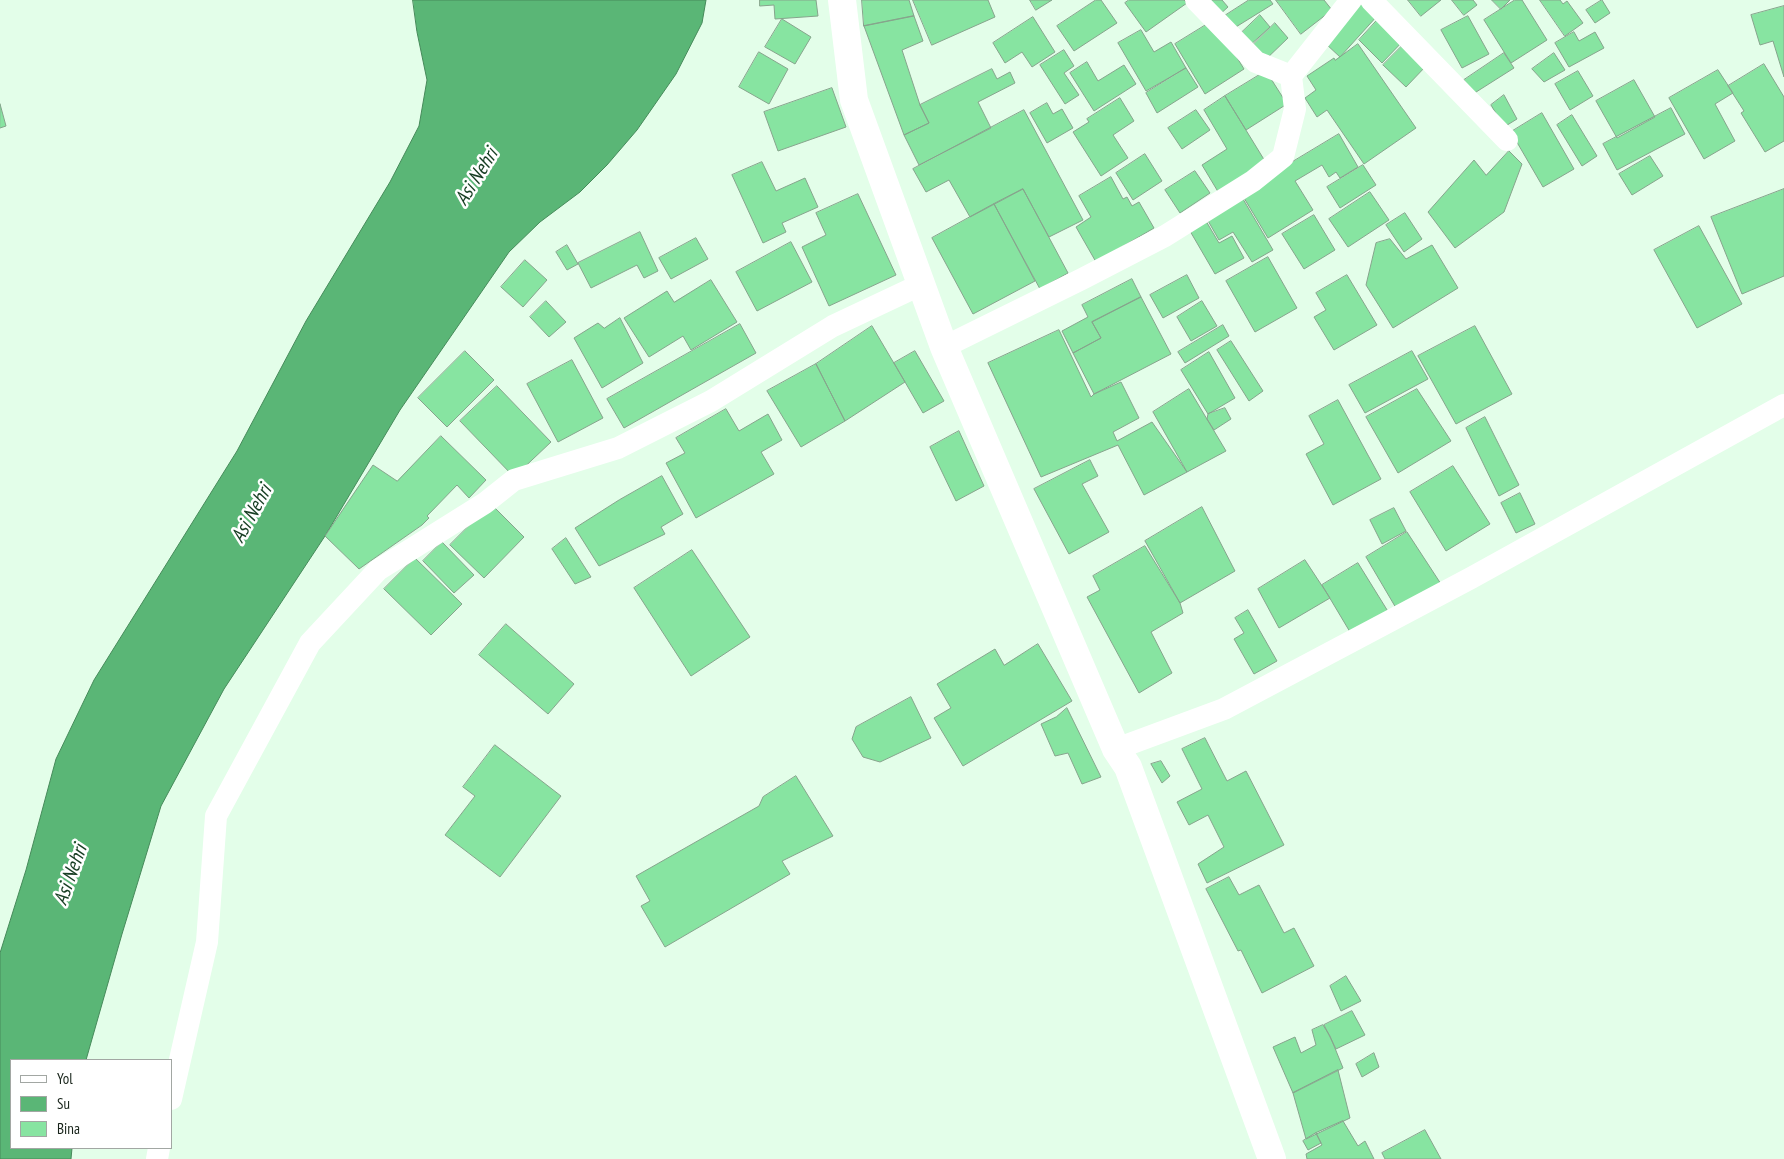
<!DOCTYPE html>
<style>
body{margin:0}
#map{position:relative;width:1784px;height:1159px;overflow:hidden;background:#e3fee9;font-family:"PT Sans Narrow",sans-serif}
canvas{display:block}
.legend{position:absolute;left:10px;top:1059px;width:162px;height:90px;box-sizing:border-box;background:#fff;border:1px solid #a2a7a3;margin:0;padding:6px 9px;list-style:none;font-size:15px;color:#172319}
.legend li{display:flex;align-items:center;gap:10px;height:25px}
.legend b{width:25px;border:1px solid #a2a7a3}
</style>
<div id="map">
<canvas width="1784" height="1159"></canvas>
<ul class="legend">
<li><b style="height:6px;background:#fff"></b>Yol</li>
<li><b style="height:14px;background:#5ab676"></b>Su</li>
<li><b style="height:14px;background:#87e4a1"></b>Bina</li>
</ul>
</div>
<script>
const ctx = document.querySelector('canvas').getContext('2d');
ctx.lineJoin = 'round';
function fillPath(path, color) { ctx.fillStyle = color; ctx.fill(path, 'evenodd'); }
function stroke(path, color, width, dash) { ctx.strokeStyle = color; ctx.lineWidth = width; ctx.lineCap = dash ? 'butt' : 'round'; ctx.setLineDash(dash || []); ctx.stroke(path); }
function drawText(font, color, halo, rows, align = 'center') {
  ctx.font = font + ' "PT Sans Narrow",sans-serif'; ctx.lineWidth = 5; ctx.setLineDash([]); ctx.textBaseline = 'middle'; ctx.strokeStyle = halo; ctx.fillStyle = color; for (const [text, x, y, turn = 0] of rows) {
    ctx.save(); ctx.translate(x, y); ctx.rotate((+turn || 0) * Math.PI / 180); ctx.textAlign = isNaN(turn) ? turn : align; if (halo) ctx.strokeText(text, 0, 0); ctx.fillText(text, 0, 0); ctx.restore();
  }
}
const water = new Path2D(`
 M413,0H706L702,23L676,74L637,130L607,165L580,192L540,222L509,252L400,410L325,536L224,689L161,806L122,934L86,1060H11V1148H72L71,1159H0V953L26,870L56,759L94,680L237,451L306,321L390,182L419,126L427,80L417,32Z`);
fillPath(water, '#5ab676');
stroke(water, '#468a5a', 1);
const building = new Path2D(`
 M760,0H816L818,16L775,19L774,5L760,6Z
 M862,0H909L914,16L864,26Z
 M913,0H988L995,17L932,45Z
 M1030,0H1052L1036,10Z
 M1096,0H1101L1117,23L1074,51L1057,26Z
 M1129,0H1184L1187,3L1146,32L1125,3Z
 M1204,0H1222L1228,7L1218,16Z
 M1249,0H1270L1273,4L1231,30L1223,17Z
 M1276,0H1324L1332,10L1301,34Z
 M1408,0H1441L1421,16Z
 M1452,0H1473L1477,5L1464,15Z
 M1492,0H1510L1501,9Z
 M1515,0H1522L1547,40L1511,63L1484,20Z
 M1540,0H1560L1563,4L1567,1L1583,23L1565,36Z
 M1602,0L1610,13L1595,23L1586,10Z
 M1364,1L1378,15L1340,57L1325,43Z
 M1784,6V77L1773,41L1760,45L1751,15Z
 M1260,15L1270,27L1248,47L1238,36Z
 M914,16L923,41L902,50L920,105L929,123L904,135L864,26Z
 M1381,16L1405,39L1382,63L1359,40Z
 M1468,16L1489,54L1462,68L1441,30Z
 M1033,17L1055,52L1032,67L1022,52L1005,63L993,43Z
 M782,19L811,37L795,64L765,47Z
 M1214,20L1244,69L1205,94L1175,44Z
 M1275,23L1288,38L1263,62L1250,48Z
 M1141,30L1154,52L1171,42L1186,68L1146,91L1118,43Z
 M1574,32L1579,41L1595,32L1604,48L1569,67L1555,43Z
 M1405,43L1427,65L1406,87L1383,65Z
 M1358,44L1416,128L1364,164L1327,110L1317,117L1305,98L1316,90L1307,76L1334,58L1335,60Z
 M1064,50L1074,66L1064,73L1079,95L1065,104L1040,65Z
 M759,52L788,69L769,104L739,87Z
 M1504,53L1514,68L1473,94L1464,80Z
 M1554,53L1565,70L1544,82L1532,69Z
 M1087,62L1098,81L1124,65L1136,84L1094,111L1070,73Z
 M1764,64L1784,97V141L1765,152L1741,113L1744,111L1728,86Z
 M1186,68L1198,87L1157,113L1146,93Z
 M992,69L997,79L1010,72L1015,83L978,102L991,128L919,165L904,135L929,123L920,105Z
 M1718,70L1733,93L1715,104L1735,141L1704,159L1669,98Z
 M1266,71L1287,104L1246,130L1225,96Z
 M1578,71L1593,96L1570,110L1555,84Z
 M1634,80L1655,117L1617,138L1596,101Z
 M832,88L846,127L778,151L764,112Z
 M1504,95L1517,119L1504,127L1491,105Z
 M1225,96L1268,166L1220,195L1202,165L1227,149L1204,110Z
 M1120,98L1134,121L1113,135L1128,158L1101,176L1073,132L1089,122L1087,119Z
 M1047,103L1053,114L1062,109L1073,128L1047,143L1030,113Z
 M0,104L6,126L0,128Z
 M1671,108L1685,134L1617,170L1603,144Z
 M1024,110L1083,220L1049,237L1023,189L970,217L949,180L926,192L913,169Z
 M1196,110L1210,130L1182,149L1168,128Z
 M1542,113L1574,169L1543,187L1511,132Z
 M1572,115L1597,156L1582,166L1557,125Z
 M1339,134L1358,167L1340,178L1336,172L1329,177L1322,165L1295,181L1313,210L1268,238L1241,193Z
 M1509,151L1522,164L1504,212L1455,248L1428,212L1474,160L1486,175Z
 M1145,154L1162,181L1133,200L1116,173Z
 M1650,156L1663,176L1632,195L1619,174Z
 M762,162L776,191L805,178L818,207L782,223L786,232L763,243L732,175Z
 M1363,165L1376,185L1340,208L1327,187Z
 M1195,171L1210,193L1180,213L1165,190Z
 M1111,177L1123,199L1127,197L1132,206L1139,202L1154,228L1096,262L1076,227L1091,217L1079,196Z
 M1023,189L1068,273L1040,289L994,204Z
 M1784,189V276L1742,294L1711,217Z
 M1370,192L1389,220L1348,247L1329,219Z
 M858,194L896,275L829,306L802,247L826,235L816,213Z
 M1243,199L1273,250L1252,262L1233,232L1219,240L1207,219Z
 M994,204L1035,281L973,314L932,238Z
 M1405,213L1422,239L1404,252L1386,225Z
 M1314,215L1335,250L1304,269L1282,234Z
 M1206,221L1219,243L1232,236L1244,258L1215,274L1190,231Z
 M1699,226L1742,304L1697,328L1654,250Z
 M640,232L658,271L644,278L637,265L591,288L578,263Z
 M696,238L708,259L671,279L659,258Z
 M1390,239L1406,259L1432,245L1458,288L1393,328L1366,285L1376,243Z
 M791,242L812,282L757,311L736,272Z
 M567,245L578,264L567,270L556,252Z
 M1268,257L1297,308L1255,332L1226,281Z
 M525,260L547,280L523,307L501,287Z
 M1187,275L1199,298L1163,318L1150,295Z
 M1347,275L1377,325L1334,350L1314,317L1326,310L1316,293Z
 M1132,279L1141,297L1092,322L1101,338L1073,353L1062,331L1088,317L1082,305Z
 M711,280L737,322L691,350L683,336L649,357L624,318L667,291L674,302Z
 M1141,297L1171,354L1094,394L1073,353L1101,338L1092,322Z
 M546,301L566,322L549,337L530,317Z
 M1202,301L1217,326L1191,341L1177,317Z
 M620,318L643,363L602,388L574,338L598,323L604,328Z
 M740,324L756,353L624,428L607,399Z
 M1223,325L1229,336L1185,363L1178,352Z
 M872,326L905,382L845,421L816,364Z
 M1475,326L1512,394L1456,424L1418,356Z
 M1059,330L1091,397L1094,394L1121,382L1139,418L1113,432L1117,441L1152,422L1187,472L1144,495L1118,445L1041,477L988,363Z
 M1231,341L1263,391L1249,401L1217,350Z
 M465,351L494,380L447,427L418,398Z
 M915,351L944,401L923,413L894,363Z
 M1412,351L1428,379L1365,413L1349,385Z
 M1209,352L1235,398L1208,414L1181,370Z
 M572,360L603,418L558,442L527,384Z
 M816,364L845,421L801,447L767,391Z
 M497,386L551,442L514,477L460,421Z
 M1189,389L1226,451L1187,472L1153,412Z
 M1417,389L1451,441L1398,473L1366,417Z
 M1338,400L1381,479L1333,505L1306,454L1324,444L1309,416Z
 M1225,408L1231,419L1214,430L1207,419L1208,414Z
 M726,409L739,431L768,414L782,440L761,452L774,474L696,518L666,463L685,453L676,438Z
 M1485,417L1519,485L1499,496L1466,428Z
 M959,431L984,486L956,501L930,447Z
 M441,436L486,480L469,498L457,485L427,516L429,518L422,525L359,569L325,536L373,465L397,481Z
 M1090,460L1098,476L1082,484L1109,532L1069,554L1034,489Z
 M1453,466L1490,524L1446,551L1410,492Z
 M662,476L683,514L661,527L665,534L599,566L575,528L619,500Z
 M1520,493L1535,524L1516,533L1501,503Z
 M491,504L524,537L484,578L450,545Z
 M1202,507L1235,571L1180,603L1145,541Z
 M1394,508L1406,531L1382,544L1370,520Z
 M1407,532L1441,584L1396,608L1366,557Z
 M566,538L591,577L575,584L552,549Z
 M442,542L474,575L454,593L423,561Z
 M1145,546L1180,603L1183,613L1151,632L1172,673L1139,693L1087,597L1100,590L1093,576Z
 M692,550L750,637L691,676L634,588Z
 M415,558L462,604L431,635L384,589Z
 M1305,560L1330,598L1279,628L1258,589Z
 M1358,563L1389,613L1353,637L1322,585Z
 M1248,610L1277,661L1254,674L1234,639L1244,633L1235,618Z
 M506,624L574,684L548,714L479,655Z
 M1038,644L1072,701L963,766L934,718L951,708L937,684L995,649L1004,665Z
 M911,697L931,738L880,762L863,757L852,739L856,727Z
 M1067,708L1101,777L1082,784L1068,753L1055,756L1041,724L1056,717Z
 M1205,738L1227,781L1246,771L1284,845L1207,883L1198,864L1224,847L1208,815L1189,825L1177,802L1202,789L1182,749Z
 M495,745L561,796L500,877L445,835L475,796L463,787Z
 M1161,761L1170,776L1162,783L1151,764Z
 M796,776L833,836L782,861L790,874L665,947L641,906L650,901L636,876L759,806L763,797Z
 M1229,877L1239,895L1259,885L1284,933L1294,928L1314,966L1262,993L1241,950L1238,951L1206,889Z
 M1346,976L1361,1001L1341,1011L1330,986Z
 M1352,1011L1365,1035L1336,1049L1324,1025Z
 M1323,1025L1330,1036L1343,1068L1293,1093L1273,1047L1295,1037L1301,1053L1316,1045L1312,1030Z
 M1374,1053L1379,1067L1362,1077L1356,1064Z
 M1338,1070L1350,1118L1306,1139L1293,1093Z
 M1343,1121L1358,1146L1365,1141L1374,1159H1307L1306,1154L1322,1145L1316,1133Z
 M1425,1130L1441,1159H1385L1382,1153Z
 M1316,1133L1321,1143L1308,1150L1303,1141Z`);
fillPath(building, '#87e4a1');
stroke(building, '#86a48c', 1);
stroke(new Path2D(`
 M1196,0L1256,62L1291,76
 M1371,0L1507,140
 M944,347L1082,279L1165,236L1253,181L1283,157L1295,109L1291,76L1351,0
 M1116,749L1224,709L1471,578L1784,405
 M171,1099L207,942L216,816L310,643L378,570L485,503L514,480L618,448L711,401L833,326L920,285
 M157,1159L159,1148`), '#fff', 22);
stroke(new Path2D(`
 M842,0L854,100L944,347L1116,749L1128,767L1272,1159`), '#fff', 28);
drawText('italic 20px', '#173e23', '#fff', [
 ["Asi Nehri",477,177,-58],
 ["Asi Nehri",252,514,-61],
 ["Asi Nehri",71,875,-70]
]);
</script>
